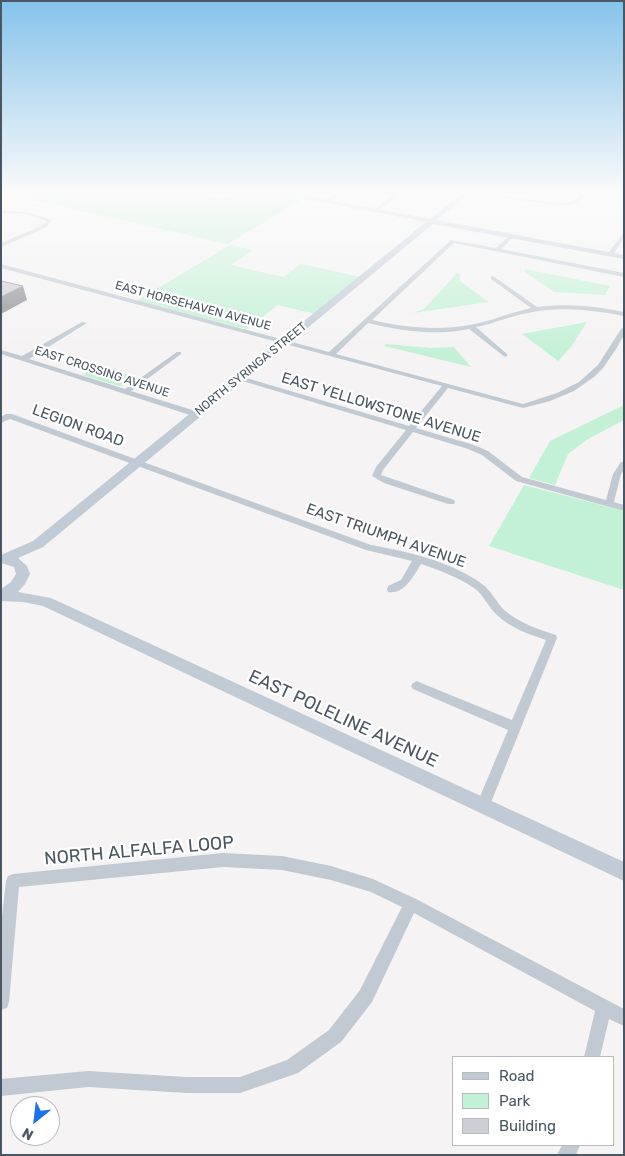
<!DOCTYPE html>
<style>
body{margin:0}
#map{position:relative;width:625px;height:1156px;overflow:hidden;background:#f5f3f3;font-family:Rubik,sans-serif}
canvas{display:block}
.frame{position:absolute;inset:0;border:2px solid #4a5661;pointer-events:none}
.legend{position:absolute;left:452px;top:1056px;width:162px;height:90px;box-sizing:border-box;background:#fff;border:1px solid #b7bbc0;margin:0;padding:6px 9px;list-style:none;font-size:15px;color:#4a5661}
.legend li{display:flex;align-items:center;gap:10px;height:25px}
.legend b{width:25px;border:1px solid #b7bbc0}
.north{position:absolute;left:10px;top:1096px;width:50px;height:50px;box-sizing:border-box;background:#fff;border:1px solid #b7bbc0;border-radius:50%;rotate:209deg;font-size:14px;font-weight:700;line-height:20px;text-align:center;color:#4a5661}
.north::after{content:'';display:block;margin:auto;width:18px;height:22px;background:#1a73e8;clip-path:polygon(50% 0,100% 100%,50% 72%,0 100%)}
</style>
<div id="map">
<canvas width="625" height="1156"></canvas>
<div class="frame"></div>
<ul class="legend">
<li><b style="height:6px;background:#c1cbd6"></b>Road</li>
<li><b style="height:14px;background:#c3f1d5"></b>Park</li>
<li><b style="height:14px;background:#cdcfd5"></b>Building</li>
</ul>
<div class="north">N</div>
</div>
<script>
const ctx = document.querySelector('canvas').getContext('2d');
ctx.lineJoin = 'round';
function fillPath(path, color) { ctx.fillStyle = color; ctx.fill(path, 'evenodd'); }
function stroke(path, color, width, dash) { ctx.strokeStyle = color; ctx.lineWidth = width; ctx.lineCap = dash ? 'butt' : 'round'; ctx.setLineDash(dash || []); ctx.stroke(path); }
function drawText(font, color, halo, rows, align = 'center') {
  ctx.font = font + ' Rubik,sans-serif'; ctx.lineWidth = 4.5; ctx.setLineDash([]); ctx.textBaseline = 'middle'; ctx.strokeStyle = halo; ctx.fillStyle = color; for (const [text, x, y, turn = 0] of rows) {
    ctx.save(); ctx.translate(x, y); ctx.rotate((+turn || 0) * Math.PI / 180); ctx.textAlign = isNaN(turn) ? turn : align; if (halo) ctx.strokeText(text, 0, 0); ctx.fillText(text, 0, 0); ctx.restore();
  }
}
fillPath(new Path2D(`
 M8,194H194L221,199L231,194H278L303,199L227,244Z
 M230,245L254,250L231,265L283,277L301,264L361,277L315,314L278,305L246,329L136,301Z
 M525,269L610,286L605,295L554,292L524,271Z
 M457,273L460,274V281L489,302L413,313L424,309Z
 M587,322L571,347L558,361L522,334Z
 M386,344L431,348L454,347L471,367L384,346Z
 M97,365L139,378L129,385L119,386L82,375Z
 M624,405V420L588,439L568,454L555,485L529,478L550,441Z
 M524,485L624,511V590L489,546Z`), '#c3f1d5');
fillPath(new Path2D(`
 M335,194H341L329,203H325V201Z
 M395,194H400L377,212H373V210Z
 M485,194C504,194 562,209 575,200C577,199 579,196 580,194H585L578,203L558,206Z
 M1,210L25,212L53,220L45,228L1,247V243L41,226L47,221L25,214L1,213Z
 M624,232V238L613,255L608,256L607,255Z
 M511,234L514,236L501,249L624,273V277L454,243L372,320C406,328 440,331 475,324C494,320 512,312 531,308L491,279V277L493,276L537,307C567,303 595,306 624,312V316C592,310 560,306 528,313C510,316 493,324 476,327L507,354L508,355L505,357L469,329C436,336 401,331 368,323L336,354L523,404L557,393L579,382L598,365L621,329L624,327V335L616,349L603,368L594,377L574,391L550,401L523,408L448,388L416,428L474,445L488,451L522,477L606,500L613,474L621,462H624V470L621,474L614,502L624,505V511L516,481L482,455L468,449L413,432L383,470L381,475L454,500L455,502L454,504H448L384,483L372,476L376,467L406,430L236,379L243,377L409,426L442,386L1,268V264L329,352L451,240L496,248Z
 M82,322L87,323L29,359L125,389L177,352H181V354L131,391L199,412V416H193L1,354V350L22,356Z
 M6,414H12L371,545C408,552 451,561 482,584C492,591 496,602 504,610C519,623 538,629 556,635L557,638L488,810L483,812L478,810L476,806L508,730L413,689L411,686L413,683L417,681L421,683L512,720L546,640C529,634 510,628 497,615C488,607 484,595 474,588C458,577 439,570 421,564C414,575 405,595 388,592L387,589L388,586L401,580L412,561L366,550L10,419L1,423V417Z
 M223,853L282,856L331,866L373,879L416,899L624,1009V1026L609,1019L600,1057H584L595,1011L414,913L372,1002L341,1042L298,1073L240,1093H186L88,1087L1,1096V1079L88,1071L186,1077H240L287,1060L329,1030L360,990L402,907L371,892L331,880L282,870L223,867L19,887L9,1002L7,1008L1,1010V925L6,881L8,876L13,874Z
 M562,1145H580L576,1155H557Z`), '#c1cad2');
fillPath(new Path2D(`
 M282,194H297L430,219L461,194H468L437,220L624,255V259L433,224L43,547L18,558L27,566L30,574L25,584L18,592L51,598L624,862V881L43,606L23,602L1,601V589L11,582L16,574L14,567L1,563V555L33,541L426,222Z`), '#c1cbd6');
fillPath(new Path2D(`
 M23,286L27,300L1,314V297Z`), '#909195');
const building = new Path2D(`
 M1,281L23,286L1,297Z`);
fillPath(building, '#cdcfd5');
stroke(building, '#909195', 1);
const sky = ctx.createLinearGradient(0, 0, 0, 356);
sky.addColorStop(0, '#85c3ea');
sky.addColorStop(0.54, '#fafafa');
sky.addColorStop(1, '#fafafa00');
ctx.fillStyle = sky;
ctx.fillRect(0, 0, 625, 356);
drawText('12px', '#4a5661', '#fff', [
 ["EAST HORSEHAVEN AVENUE",193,306,15],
 ["NORTH SYRINGA STREET",251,369,-39],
 ["EAST CROSSING AVENUE",102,372,18]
]);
drawText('15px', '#4a5661', '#fff', [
 ["EAST YELLOWSTONE AVENUE",381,408,17],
 ["LEGION ROAD",78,426,20],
 ["EAST TRIUMPH AVENUE",386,536,19]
]);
drawText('18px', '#4a5661', '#fff', [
 ["EAST POLELINE AVENUE",343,719,25],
 ["NORTH ALFALFA LOOP",139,851,-5]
]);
</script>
